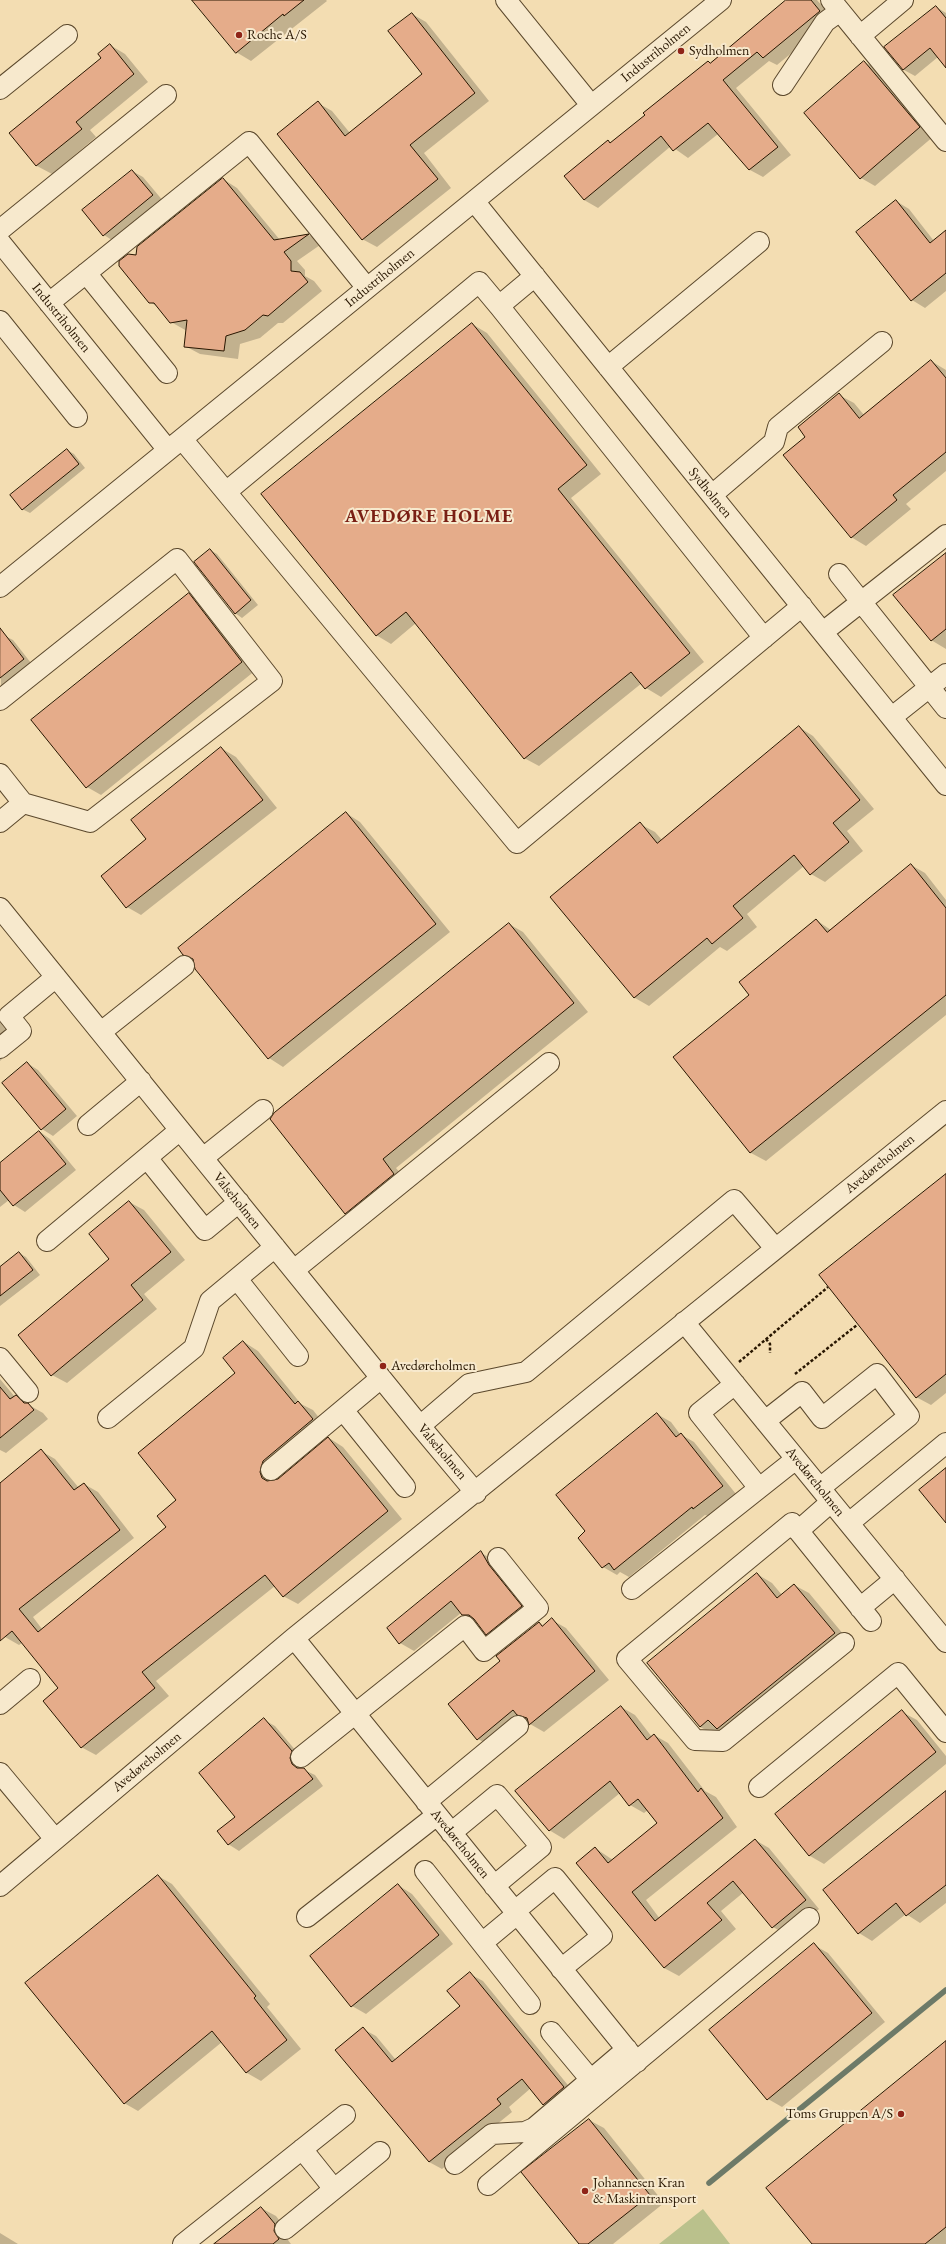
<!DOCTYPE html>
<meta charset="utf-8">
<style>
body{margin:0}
canvas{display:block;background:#f3ddb2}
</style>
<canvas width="946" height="2244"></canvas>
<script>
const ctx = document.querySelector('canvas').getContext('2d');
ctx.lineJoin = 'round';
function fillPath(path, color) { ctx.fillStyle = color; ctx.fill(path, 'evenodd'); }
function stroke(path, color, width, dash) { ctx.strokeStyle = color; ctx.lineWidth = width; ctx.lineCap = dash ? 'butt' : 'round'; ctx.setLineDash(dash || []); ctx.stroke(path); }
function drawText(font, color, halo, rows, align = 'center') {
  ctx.font = font + ' "EB Garamond",serif'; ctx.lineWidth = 4; ctx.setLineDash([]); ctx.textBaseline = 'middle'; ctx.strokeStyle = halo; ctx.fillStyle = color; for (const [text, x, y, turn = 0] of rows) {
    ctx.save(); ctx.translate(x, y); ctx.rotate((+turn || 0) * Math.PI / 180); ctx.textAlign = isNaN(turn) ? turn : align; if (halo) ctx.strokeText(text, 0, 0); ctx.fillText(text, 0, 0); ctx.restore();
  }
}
fillPath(new Path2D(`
 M703,2209L730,2244H659Z`), '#bac18c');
fillPath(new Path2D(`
 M193,0H326L327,1L251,61L236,52Z
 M788,0H817L833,19L777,65L769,61L736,88L791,155L763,177L750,170L718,134L688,158L671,146L598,208L584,200L566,177L609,142L611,143Z
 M936,7L946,13V66L938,57L915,76L904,70L886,47Z
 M412,14L426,22L489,101L424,153L451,188L377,247L362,239L318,103L332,111L350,133L424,74Z
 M110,45L125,54L148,82L90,130L96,137L52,174L37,166L11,134L102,58Z
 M864,62L879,70L934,136L875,186L861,178Z
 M132,171L143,177L164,202L115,242L104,235L84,210Z
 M223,179L237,188L280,240L307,234L323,243L297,261L305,270V276L314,281L322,291L283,323H278L260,338L240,344L238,359L200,354L185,346L187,331L171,322L158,307L150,302L137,256Z
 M896,201L909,209L934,241L946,231V291L925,308L912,300Z
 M472,324L487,333L601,474L571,498L704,662L661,697L646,688L642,683L539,766L524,758L416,623L391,644L376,635Z
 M931,361L946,370V471L906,504L911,509L866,546L851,537L806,437L839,395L854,403L864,415Z
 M67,450L74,454L85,468L30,513L22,509Z
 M210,550L217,554L258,605L242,618L235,613Z
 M946,554V649L931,640Z
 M189,594L203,602L256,670L101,795L87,787Z
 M5,636L13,640L31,663L1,687L0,641Z
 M799,727L813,736L874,809L847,831L863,851L825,882L811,874L804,866L747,914L757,927L727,951L720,947L649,1006L635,998L552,897L640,824L655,832L662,840Z
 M221,748L236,757L277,808L141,915L127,907L148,840Z
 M346,813L360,822L450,932L283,1067L269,1058L194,960L184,954Z
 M911,865L925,873L946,900V1015L766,1161L751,1153L674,1057L751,995L816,920L831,930Z
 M509,924L523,932L588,1012L396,1168L408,1182L360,1221L346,1213Z
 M0,1022L15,1041L4,1052L3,1058L0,1061Z
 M27,1063L38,1070L77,1116L53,1136L42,1129L4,1083Z
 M40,1132L50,1139L76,1170L25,1212L14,1205L9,1200L0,1207V1164Z
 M946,1176V1393L931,1405L916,1397Z
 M129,1202L144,1210L185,1260L144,1294L157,1309L67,1383L52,1375L111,1259Z
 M19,1253L26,1257L40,1275L0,1306V1268Z
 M244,1342L258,1351L301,1404L313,1410L327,1428L278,1470L274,1481L278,1480L329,1438L343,1447L402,1519L298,1604L283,1596L275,1586L156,1681L169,1696L96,1755L81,1747L60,1689L22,1643L19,1645L5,1637L0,1631V1484L41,1451L55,1459L79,1488L84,1484L98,1492L134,1538L33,1617L42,1629L168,1527L178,1500L237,1373Z
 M0,1379L15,1397L43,1413L48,1419L6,1453L0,1450Z
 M657,1414L671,1422L680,1434L694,1442L736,1494L708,1516L705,1515L629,1577L620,1572L617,1575L603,1567L587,1531Z
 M481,1553L496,1561L536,1615L501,1642L487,1634L478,1623L461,1613L414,1651L400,1643Z
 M757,1574L772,1583L782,1595L794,1585L809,1593L849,1641L715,1735L700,1727Z
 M552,1620L566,1628L609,1680L544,1732L530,1724L527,1719L492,1747L478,1739L501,1661L539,1623L544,1626Z
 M621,1707L635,1715L652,1737L654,1735L668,1743L705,1791L716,1797L737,1827L646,1900L660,1919L755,1840L769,1848L819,1909L787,1935L773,1927L744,1892L721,1911L736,1929L679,1976L664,1968L595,1848L613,1860L658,1823L648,1810L644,1813L630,1805L620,1793L564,1839L549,1830Z
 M902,1712L917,1720L946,1756V1764L824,1864L810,1856L776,1815Z
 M264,1720L275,1726L302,1758L300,1765L302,1769L315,1775L323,1786L239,1851L228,1844Z
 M946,1793V1903L920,1923L906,1914L872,1941L859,1933L825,1891Z
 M158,1876L172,1884L270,2004L267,2007L301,2049L261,2081L247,2073L222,2042L138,2111L124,2103Z
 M398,1885L412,1894L453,1944L366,2014L352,2006Z
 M814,1945L828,1953L885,2022L782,2107L768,2099Z
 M470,1974L483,1981L576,2095L556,2111L544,2104L531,2088L509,2107L512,2112L442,2169L429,2162L363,2029L376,2036L396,2060L461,2007Z
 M946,2042V2244H814Z
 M589,2120L604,2128L664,2203L613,2244H580Z
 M261,2208L276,2216L289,2233L288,2240L291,2244H215Z
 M0,2233L18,2244H0Z`), '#0003');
stroke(new Path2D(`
 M709,2183L946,1990`), '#6d7a68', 5.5);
const building = new Path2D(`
 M192,0H304L284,16L283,14L236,53Z
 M786,0H811L820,11L763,58L757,52L723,80L778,147L749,170L708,123L673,151L661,136L584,200L564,176L608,140L610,143L645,115L643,113L708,61L710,63Z
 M936,6L946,18V68L930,48L903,70L884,47Z
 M412,13L475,93L410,145L438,179L362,240L277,134L318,101L345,136L422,74L388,31Z
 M110,44L134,74L76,122L82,129L36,166L9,133L101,58L98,54Z
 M864,61L920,127L860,179L804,113Z
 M132,170L153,195L103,236L82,210Z
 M223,178L274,240L309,234L284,252L291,261V271L300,272L308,282L268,316L263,315L245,330L226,336L224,351L184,347L187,320L170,323L154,303H149L119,266V261L128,254L136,255L137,247Z
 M896,200L930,243L946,230V273L911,301L856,232Z
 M472,323L587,465L558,489L690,653L645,689L631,672L524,759L406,612L376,636L261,494Z
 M931,360L946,378V452L893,495L897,500L851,538L783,455L805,437L798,427L839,393L859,418Z
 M67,449L79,464L22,510L10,495Z
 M210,549L251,600L235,614L194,562Z
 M946,553V629L931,641L893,595Z
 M189,593L242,662L86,788L31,720Z
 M0,628L24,659L0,678Z
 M799,726L860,800L833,823L849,842L810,875L794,855L733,906L743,918L712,944L707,938L634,998L550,897L640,822L657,843Z
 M221,747L263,800L126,908L101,876L146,839L131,820Z
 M346,812L436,924L268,1059L195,969L193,959L183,955L178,948Z
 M911,864L946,908V995L750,1153L673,1057L749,995L739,982L816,919L827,932Z
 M509,923L574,1003L383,1159L394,1174L345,1214L270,1119L274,1113Z
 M27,1062L66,1109L41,1130L2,1083Z
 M39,1131L66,1164L13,1206L0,1190V1163Z
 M946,1174V1374L916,1398L819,1275Z
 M129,1201L171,1252L131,1285L143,1300L51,1376L18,1335L109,1259L89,1234Z
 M19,1252L33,1270L0,1296V1267Z
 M243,1341L295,1404L298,1401L313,1419L263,1461L260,1472L262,1478L267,1481L278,1479L328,1437L388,1511L283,1597L265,1575L142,1672L155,1688L81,1748L43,1701L58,1688L12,1631L0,1641V1483L41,1449L74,1490L84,1483L120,1530L19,1609L38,1632L166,1527L157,1516L176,1500L138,1453L235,1373L223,1358Z
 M0,1387L10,1399L16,1395L24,1403H28L34,1410L0,1438Z
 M657,1413L676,1437L681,1433L723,1486L693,1509L692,1507L614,1570L609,1563L602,1568L578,1538L585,1531L556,1495Z
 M946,1468V1523L919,1490Z
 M481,1551L489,1565L522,1606L486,1635L474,1619L469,1615H462L451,1601L399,1644L387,1628Z
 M757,1573L777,1598L794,1584L835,1633L717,1729L708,1720L700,1727L647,1663Z
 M552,1618L595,1671L529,1725L527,1718L517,1715L513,1710L477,1740L448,1704L500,1661L496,1656L539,1622L542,1626Z
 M621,1706L647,1740L654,1734L698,1792L701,1788L723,1818L632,1892L655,1921L755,1839L806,1900L772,1928L733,1881L707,1903L722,1920L664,1968L576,1863L595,1847L608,1863L657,1823L638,1799L629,1806L610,1781L549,1831L515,1791Z
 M902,1710L936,1752L809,1856L775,1814Z
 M264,1718L292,1751L290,1758L292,1764L297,1768H304L313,1779L228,1845L217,1831L235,1817L199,1773Z
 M946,1791V1885L906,1916L896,1903L858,1934L823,1890Z
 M158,1875L256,1996L254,1998L287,2040L246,2073L212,2031L124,2104L25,1983Z
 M398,1884L439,1935L351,2007L310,1956Z
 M814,1943L872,2013L767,2100L709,2030Z
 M470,1972L564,2087L543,2105L522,2079L497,2099L501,2104L429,2162L335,2050L363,2027L392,2062L460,2006L447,1991Z
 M946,2041V2227L925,2244H812L766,2188Z
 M589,2119L650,2195L588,2244H579L521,2172Z
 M261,2207L275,2224L274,2231L279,2239L273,2244H214Z`);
fillPath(building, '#e5ac8a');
stroke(building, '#281600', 1);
const minor = new Path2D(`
 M506,0L591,105
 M831,0L946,141
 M860,36L903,0
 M783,85L825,22L840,11
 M0,89L67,35
 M474,201L946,785
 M0,230L166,95
 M0,242L168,450
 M86,273L167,373
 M49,303L249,142L367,288
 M499,306L764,638
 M0,321L77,417
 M608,367L759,242
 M182,439L517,843L802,606
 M226,492L479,282L499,306L535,276
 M712,495L774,442L778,427L882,342
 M839,574L946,708
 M0,587L721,0
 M823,632L946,535
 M0,700L177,559L272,681L90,822L23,803L0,774
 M892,717L946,674
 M0,822L23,803
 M0,908L420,1426L476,1493
 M101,1032L184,966
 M0,1048L21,1031L9,1016L56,977
 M88,1125L141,1081
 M147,1158L205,1230L239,1202
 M203,1158L263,1110
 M47,1241L180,1130
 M294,1270L549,1063
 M237,1279L298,1356
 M684,1322L946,1642
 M0,1358L28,1392
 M735,1384L699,1413L759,1488
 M343,1410L405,1487
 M108,1418L194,1348L210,1301L275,1247
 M765,1421L802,1392L822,1418L877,1374L909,1416L820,1488
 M420,1426L469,1384L526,1372L734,1200L775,1248
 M271,1470L381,1378
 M849,1523L946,1443
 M798,1531L831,1502
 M632,1589L796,1459
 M860,1608L895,1579
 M294,1638L637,2062
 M844,1643L723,1741L695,1740L627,1659L792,1523L871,1621
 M0,1704L30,1679
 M301,1757L465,1626L484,1651L538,1608L498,1558
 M0,1773L55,1839
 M759,1787L898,1673L946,1732
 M426,1802L518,1726
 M451,1833L497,1795L541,1847L494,1886
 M425,1871L530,2004
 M0,1886L294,1638L946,1111
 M515,1911L555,1878L602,1936L561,1969
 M307,1917L437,1815
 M482,1943L517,1914
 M551,2032L591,2080
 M302,2149L334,2189
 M455,2164L492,2134L525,2132L534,2128L627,2049
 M488,2185L809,1918
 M285,2229L380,2152
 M183,2244L345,2115`);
stroke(minor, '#5b482c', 22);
stroke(new Path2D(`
 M766,1339L770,1344V1353
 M739,1362L828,1287
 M795,1374L857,1325`), '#281600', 2.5, [3, 2]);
stroke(minor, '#f7e9cd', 20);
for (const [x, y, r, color] of [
 [239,35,4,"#8f2418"],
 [681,51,4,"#8f2418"],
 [383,1366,4,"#8f2418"],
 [901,2114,4,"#8f2418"],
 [585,2191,4,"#8f2418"]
]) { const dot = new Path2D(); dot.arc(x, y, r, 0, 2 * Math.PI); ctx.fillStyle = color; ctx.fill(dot); stroke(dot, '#f7e9cd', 1.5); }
drawText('14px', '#281600', '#f7e9cd', [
 ["Roche A/S",247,35],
 ["Sydholmen",689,51],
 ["Avedøreholmen",391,1366],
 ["Toms Gruppen A/S",893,2114,"right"],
 ["Johannesen Kran",593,2183],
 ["& Maskintransport",593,2199]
], 'left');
drawText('14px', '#281600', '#f7e9cd', [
 ["Industriholmen",656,53,-39],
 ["Industriholmen",380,278,-39],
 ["Industriholmen",61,318,51],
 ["Sydholmen",710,493,51],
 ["Avedøreholmen",880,1164,-39],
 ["Valseholmen",237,1201,51],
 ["Valseholmen",442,1452,50],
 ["Avedøreholmen",815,1482,51],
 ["Avedøreholmen",147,1762,-40],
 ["Avedøreholmen",460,1844,51]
]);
ctx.letterSpacing = '1px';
drawText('bold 18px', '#7a1f14', '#f7e9cd', [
 ["AVEDØRE HOLME",429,517]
]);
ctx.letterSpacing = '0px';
</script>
